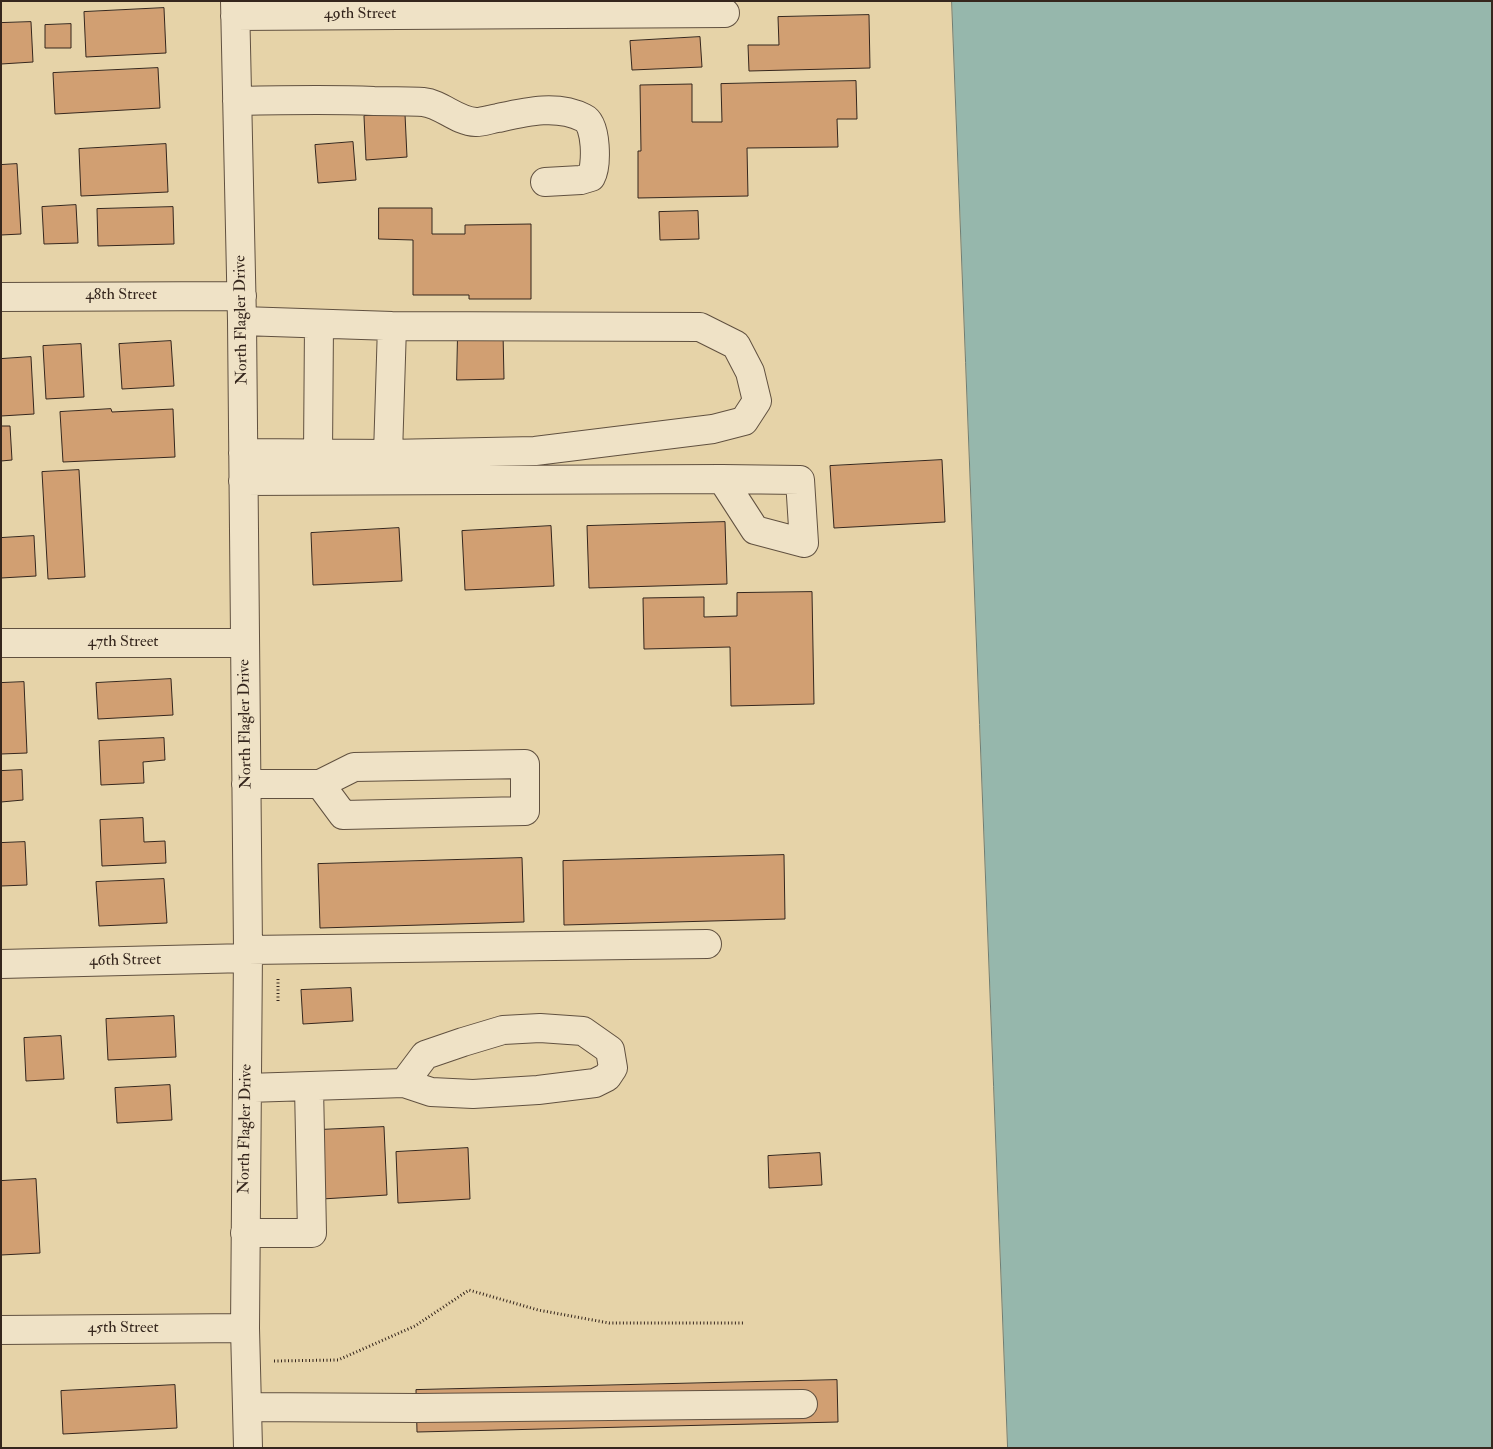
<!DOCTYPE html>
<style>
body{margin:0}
#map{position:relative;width:1493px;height:1449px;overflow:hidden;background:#e6d3a8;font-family:"IM FELL Double Pica",serif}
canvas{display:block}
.frame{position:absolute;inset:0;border:2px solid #35261d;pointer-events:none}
</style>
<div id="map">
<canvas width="1493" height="1449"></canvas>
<div class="frame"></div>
</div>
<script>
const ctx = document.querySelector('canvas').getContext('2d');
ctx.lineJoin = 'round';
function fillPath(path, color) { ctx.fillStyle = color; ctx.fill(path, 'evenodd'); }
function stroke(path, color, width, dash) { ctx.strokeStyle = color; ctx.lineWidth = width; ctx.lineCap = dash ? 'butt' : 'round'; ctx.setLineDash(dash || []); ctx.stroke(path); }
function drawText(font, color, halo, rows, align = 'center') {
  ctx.font = font + ' "IM FELL Double Pica",serif'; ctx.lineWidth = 4; ctx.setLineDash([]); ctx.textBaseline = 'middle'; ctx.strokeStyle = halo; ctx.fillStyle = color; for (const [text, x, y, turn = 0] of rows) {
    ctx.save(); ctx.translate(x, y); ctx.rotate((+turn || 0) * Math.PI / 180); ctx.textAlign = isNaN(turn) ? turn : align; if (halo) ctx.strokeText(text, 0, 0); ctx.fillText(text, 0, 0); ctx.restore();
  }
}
const water = new Path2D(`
 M952,1H1492V1448H1008Z`);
fillPath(water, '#96b7ac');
stroke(water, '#6f7d73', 1);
const building = new Path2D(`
 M164,8L166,53L86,57L84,12Z
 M869,15L870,68L749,71L748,45H779L778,17Z
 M31,22L33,62L1,64V23Z
 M71,24V48H45V25Z
 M700,37L702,67L632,70L630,41Z
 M158,68L160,108L55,114L53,73Z
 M856,81L857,119H837L838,147L747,148L748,196L638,198V151H641L640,85L692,84V122H722L721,84Z
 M405,114L407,157L366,160L364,116Z
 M353,142L356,180L318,183L315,145Z
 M166,144L168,192L81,196L79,149Z
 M17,164L21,234L1,235V165Z
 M76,205L78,243L44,244L42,207Z
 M173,207L174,244L98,246L97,209Z
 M379,208H432V234H465V225L531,224V299H469V295H413V240L379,239Z
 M698,211L699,239L660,240L659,212Z
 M458,333H503L504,379L457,380Z
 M171,341L174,386L122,389L119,344Z
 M81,344L84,397L46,399L43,346Z
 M31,357L34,414L1,416V359Z
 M111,409L112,412L173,409L175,457L63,462L60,412Z
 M1,426H10L12,460L1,461Z
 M942,460L945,522L834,528L830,466Z
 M79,470L85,577L48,579L42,472Z
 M725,522L727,584L589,588L587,526Z
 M551,526L554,586L465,590L462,531Z
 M399,528L402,581L313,585L311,533Z
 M34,536L36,576L1,578V538Z
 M812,592L814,704L731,706L730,647L644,649L643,598L704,597V617L737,616V593Z
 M171,679L173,715L98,719L96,683Z
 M24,682L27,753L1,754V683Z
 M164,738L165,760L143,762L144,783L101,785L99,741Z
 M22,770L23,800L1,802V771Z
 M143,818L144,842L165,841L166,863L102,866L100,820Z
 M25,842L27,885L1,886V843Z
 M784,855L785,919L564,925L563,861Z
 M522,858L524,922L320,928L318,864Z
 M164,879L167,923L99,926L96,882Z
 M351,988L353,1021L303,1024L301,990Z
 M174,1016L176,1057L108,1060L106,1019Z
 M61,1036L64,1079L26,1081L24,1038Z
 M170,1085L172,1120L117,1123L115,1088Z
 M384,1127L387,1195L322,1199L318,1130Z
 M468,1148L470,1199L398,1203L396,1152Z
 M820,1153L822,1185L769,1188L768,1156Z
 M36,1179L40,1253L1,1255V1181Z
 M837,1380L838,1422L417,1432L416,1390Z
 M175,1385L177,1428L63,1434L61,1391Z`);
fillPath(building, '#d19f72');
stroke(building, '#35261d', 1);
const minor = new Path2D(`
 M235,1L242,321L248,950L245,1328L248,1448
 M235,16L725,13
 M237,101C283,100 328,99 374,101C390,101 407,101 423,102C442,104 456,121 476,122C483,122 491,119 498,118C525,112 557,104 584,118C597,124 597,166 591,177L581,180L545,182
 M1,297L242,296
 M242,321L392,326L700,327L736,345L750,372L757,401L744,421L713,429L535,451L388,454L243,453
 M318,454L319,324
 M388,454L392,326
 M243,481L722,479L800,480L804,543L755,530L722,479
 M1,643H245
 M246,784H320L354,767L525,764V811L343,815L320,784
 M248,950L707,944
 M1,964L248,958
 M247,1088L404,1083L431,1092L473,1094L538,1090L595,1083L607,1077L613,1068L610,1050L583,1031L540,1028L503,1030L463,1042L425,1055L404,1083
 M245,1233H312L309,1087
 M1,1330L245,1328
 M247,1407L417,1408L803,1404`);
stroke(minor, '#615140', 30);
stroke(new Path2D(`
 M278,979V1001
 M274,1361L338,1360L415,1326L469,1290L538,1310L609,1323H743`), '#35261d', 3, [1, 2.5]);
stroke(minor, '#efe2c6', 28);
drawText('16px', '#35261d', '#efe2c6', [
 ["49th Street",360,15],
 ["48th Street",121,296],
 ["North Flagler Drive",242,320,-91],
 ["47th Street",123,643],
 ["North Flagler Drive",246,724,-91],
 ["46th Street",125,961,-1],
 ["North Flagler Drive",246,1129,-89],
 ["45th Street",123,1329]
]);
</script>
